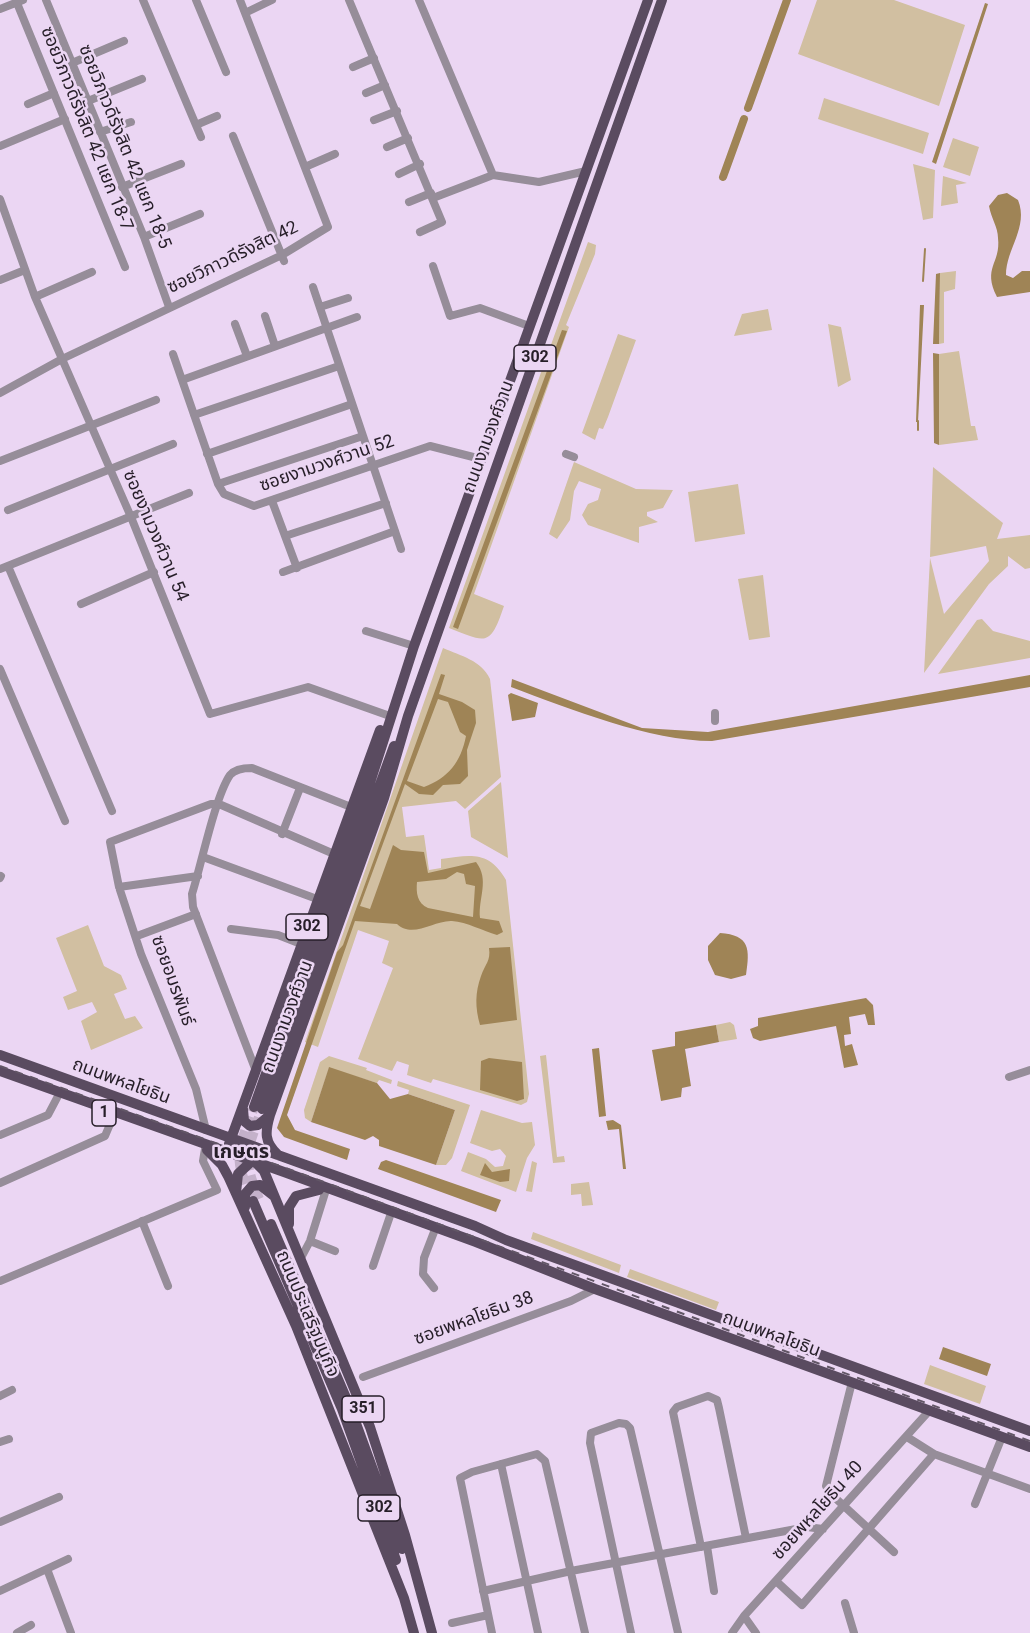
<!DOCTYPE html>
<meta charset="utf-8">
<style>
body{margin:0}
canvas{display:block;background:#ebd6f3}
</style>
<canvas width="1030" height="1633"></canvas>
<script>
const ctx = document.querySelector('canvas').getContext('2d');
ctx.lineJoin = 'round';
function fillPath(path, color) { ctx.fillStyle = color; ctx.fill(path, 'evenodd'); }
function stroke(path, color, width, dash) { ctx.strokeStyle = color; ctx.lineWidth = width; ctx.lineCap = dash ? 'butt' : 'round'; ctx.setLineDash(dash || []); ctx.stroke(path); }
function drawText(font, color, halo, rows, align = 'center') {
  ctx.font = font + ' Roboto,"Noto Sans Thai",sans-serif'; ctx.lineWidth = 5; ctx.setLineDash([]); ctx.textBaseline = 'middle'; ctx.strokeStyle = halo; ctx.fillStyle = color; for (const [text, x, y, turn = 0] of rows) {
    ctx.save(); ctx.translate(x, y); ctx.rotate((+turn || 0) * Math.PI / 180); ctx.textAlign = isNaN(turn) ? turn : align; if (halo) ctx.strokeText(text, 0, 0); ctx.fillText(text, 0, 0); ctx.restore();
  }
}
fillPath(new Path2D(`
 M817,0H894L965,25L939,106L798,54Z
 M824,98L929,133L923,154L818,119Z
 M953,138L979,147L970,176L943,167Z
 M913,164L935,170L933,218L923,220Z
 M943,176L967,183L956,185L958,203L941,206Z
 M588,242L596,245L595,254L566,325L569,327L474,594L504,606C490,647 487,643 449,628Z
 M956,271L955,289L944,292V343L939,344L940,273Z
 M768,309L772,330L734,336L742,314Z
 M828,324L841,327L851,380L838,387Z
 M618,334L636,340L608,417L603,429L599,428L595,440L582,433Z
 M959,351L971,426H975L978,440L939,445V354Z
 M574,462L636,489L673,490L663,508L647,512V516L658,522L639,527V543L588,525L582,515L588,504L598,500L601,489L579,481L574,491L570,520L557,539L549,534Z
 M933,467L1003,523L997,539L1030,535V568L1025,569L1008,556V566L989,584L924,673L930,558L944,614L989,561L986,546L930,557Z
 M738,484L745,534L695,542L688,492Z
 M763,575L770,637L749,640L738,579Z
 M982,619L993,631L1030,641V658L938,674L977,620Z
 M443,648C461,656 481,660 490,679L501,777L465,809L456,801L402,807L406,837L424,835L429,870L441,868V859C470,855 489,850 506,880L529,1094L527,1102L521,1105L433,1079L431,1083L407,1075L409,1065L397,1061L392,1071L358,1059L393,968L382,963L389,941L358,930L318,1047L305,1042Z
 M501,782L508,858L471,837L468,811Z
 M88,925L104,966L121,975L127,989L114,994L125,1019L135,1016L143,1028L91,1050L81,1021L97,1012L92,1002L68,1010L63,997L77,991L56,938Z
 M730,1022L734,1025L737,1039L719,1042L716,1025Z
 M546,1055L557,1157L564,1156L565,1162L553,1163L540,1056Z
 M329,1056L367,1068L366,1070L392,1080L391,1084L379,1080L377,1083L329,1068L311,1122L305,1118L304,1110L320,1062Z
 M398,1081L470,1105L452,1158L446,1165H436L455,1110L408,1094L409,1090L397,1086Z
 M481,1110L522,1123L532,1122L535,1145L527,1158L516,1192L461,1171L468,1152L486,1159L495,1167L503,1166L506,1156L500,1149L492,1151L470,1143Z
 M532,1161L537,1163L532,1192L526,1191Z
 M589,1182L593,1205L582,1206L581,1194L571,1195V1184Z
 M533,1232L621,1265L619,1273L531,1239Z
 M630,1269L719,1302L716,1310L627,1277Z
 M930,1365L986,1386L980,1404L924,1384Z`), '#d1bfa1');
fillPath(new Path2D(`
 M985,3L988,4L936,164L932,162Z
 M1007,193L1018,200C1029,227 1006,249 1006,275L1013,278L1022,271H1030V292L997,297C982,267 1001,264 998,238C998,227 991,218 989,206L998,195Z
 M940,273L939,344H933L936,274Z
 M920,305H924L918,422H916Z
 M562,330L567,331L458,629L453,627Z
 M933,353L939,354V445L934,443Z
 M441,674L445,675L439,694L462,702L475,710L476,723L467,750L468,776L460,784L443,785L433,795L419,794L405,784L360,906L370,909L393,845L401,850L424,852L428,873L476,862C490,880 478,898 480,918L499,921L503,932L497,935C483,931 467,922 452,921C434,920 413,939 397,924L355,921L287,1115L295,1130L350,1149L347,1160L284,1137L277,1128L337,952L343,945ZM438,699L448,702L460,732L466,736C461,762 448,778 424,787L407,781ZM457,872L464,874L466,884L475,886L473,917L428,908C417,903 416,893 417,882L446,879Z
 M1030,675V687L712,741C650,741 570,709 511,687L512,679L642,728L708,732Z
 M511,693L538,703L535,717L512,721L508,695Z
 M720,933C750,935 750,949 746,975L731,979L715,975L708,960V946Z
 M510,947L517,1020L480,1025C475,1007 475,993 481,976C485,964 491,961 489,948Z
 M866,998L873,1005L875,1025H868L865,1014L849,1017L851,1034L844,1035L845,1046L852,1044L858,1065L844,1068L836,1026L760,1041L753,1038L750,1029L758,1026V1018Z
 M716,1025L719,1042L685,1049L691,1086L682,1088L681,1097L661,1101L652,1050L675,1046V1032Z
 M599,1048L606,1116L599,1117L592,1049Z
 M489,1058L522,1062L524,1099L517,1101L480,1090L481,1061Z
 M329,1067L377,1083L390,1099L408,1094L455,1110L436,1165L379,1146V1140L373,1136L365,1140L311,1122Z
 M613,1120L621,1125L626,1169H623L619,1129L608,1130L606,1121Z
 M386,1160L501,1200L496,1212L378,1169L381,1162Z
 M485,1163L492,1172L510,1169L509,1181L500,1182L480,1175Z
 M943,1347L991,1364L987,1376L939,1359Z`), '#9f8456');
stroke(new Path2D(`
 M923,281L925,249
 M918,430V421`), '#9f8456', 2);
stroke(new Path2D(`
 M748,108L787,0
 M723,177L744,119`), '#9f8456', 8);
stroke(new Path2D(`
 M251,1198C232,1155 239,1149 254,1107
 M259,1199C241,1156 247,1151 262,1109`), '#c4b1ca', 10, [10, 5]);
stroke(new Path2D(`
 M46,0L144,237L169,307
 M143,0L201,137
 M196,0L226,72
 M349,0L442,222L420,232
 M419,0L493,175
 M17,3L125,267
 M0,9L23,0
 M245,13L272,0
 M72,63L124,41
 M353,67L374,58
 M366,93L385,85
 M88,101L142,79
 M28,104L54,93
 M374,120L397,111
 M196,125L217,116
 M100,132L131,122
 M233,136L284,261
 M0,146L65,119
 M387,147L408,138
 M305,167L335,154
 M399,174L420,164
 M122,187L181,164
 M433,198L493,175L539,182L586,171
 M0,199L35,297L131,517L210,714L308,687L387,715
 M409,202L431,193
 M144,237L200,214
 M433,266L450,316L480,308L529,326
 M0,280L25,270
 M313,287L401,549
 M35,297L92,272
 M320,307L348,298
 M265,316L275,346
 M235,324L247,356
 M173,354L218,484L224,494L254,506L430,446L481,459
 M182,380L357,317
 M0,393L62,359L282,255L328,227L240,0
 M194,415L339,366
 M207,454L352,404
 M566,454L574,457
 M0,461L156,400
 M218,484L363,436
 M272,501L297,568
 M8,510L173,444
 M285,536L386,503
 M8,566L112,811
 M0,569L189,493
 M283,572L395,531
 M81,604L154,572
 M366,631L414,646
 M0,669L65,821
 M715,721V713
 M282,834L300,788
 M203,857L317,899
 M0,878L1,876
 M119,887L198,876
 M231,929L278,935L301,944
 M137,936L196,914
 M256,1071L193,907L192,894C201,866 215,797 230,775C235,769 244,768 252,768L351,807
 M1009,1077L1030,1070
 M206,1130L196,1089L141,954L119,887L110,842L211,804H219L334,854
 M0,1135L48,1115L58,1096
 M0,1183L105,1136L113,1117
 M142,1221L168,1286
 M434,1232L424,1258L423,1274L434,1288
 M310,1241L335,1251
 M301,1258L310,1241L325,1193
 M373,1266L390,1216
 M0,1281L217,1190L203,1161L205,1149
 M363,1377L571,1301L595,1289
 M852,1382L826,1486L832,1495L894,1552
 M0,1396L12,1390
 M907,1437L934,1454
 M0,1442L9,1439
 M501,1464L538,1633
 M975,1504L1002,1437
 M0,1522L59,1497
 M707,1546L714,1591
 M701,1547L673,1412L677,1407L708,1396L717,1400L719,1408L746,1538
 M47,1569L71,1633
 M776,1581L802,1605L934,1454L1030,1489
 M0,1591L68,1559
 M483,1591L571,1571L807,1527L823,1529
 M845,1603L854,1633
 M744,1616L756,1633
 M452,1623L488,1615
 M17,1633L31,1625
 M492,1633L460,1478L472,1472L537,1454L545,1461L585,1633
 M631,1633L590,1443L591,1433L619,1423L626,1424L630,1428L678,1633
 M732,1633L744,1616L929,1411`), '#968d99', 8);
stroke(new Path2D(`
 M0,1055L475,1226L506,1240L1030,1431
 M0,1071L284,1172L476,1242L595,1289L1030,1447
 M254,1107L367,792L414,646L648,0
 M243,1109L244,1121L250,1126L258,1125L270,1115
 M262,1109L394,746
 M229,1144L380,730
 M207,1150L222,1165L228,1176L296,1326L404,1598L414,1633
 M278,1155C264,1142 265,1132 270,1115L384,798L408,716L662,0
 M255,1162L264,1171L370,1427L405,1535L432,1633
 M236,1193L238,1174L256,1157
 M253,1201L342,1409L396,1560
 M245,1207V1194L252,1186L260,1185L274,1196
 M271,1224L350,1407L402,1549
 M289,1224V1207L296,1196L319,1190`), '#5a4b60', 10);
stroke(new Path2D(`
 M0,1066L294,1171L1030,1441`), '#625666', 2, [8, 8]);
for (const [x, y, w] of [
 [535,358,42],
 [307,927,42],
 [104,1113,24],
 [363,1409,42],
 [379,1508,42]
]) { const box = new Path2D(); box.roundRect(x - w / 2, y - 13, w, 26, 4.5); ctx.fillStyle = '#ebd6f3'; ctx.fill(box); stroke(box, '#261e28', 1.5); }
drawText('bold 16px', '#261e28', null, [
 ["302",535,358],
 ["302",307,927],
 ["1",104,1113],
 ["351",363,1409],
 ["302",379,1508]
]);
drawText('18px', '#261e28', '#ebd6f3', [
 ["ซอยวิภาวดีรังสิต 42 แยก 18-7",86,129,68],
 ["ซอยวิภาวดีรังสิต 42 แยก 18-5",124,147,68],
 ["ซอยวิภาวดีรังสิต 42",233,258,-26],
 ["ถนนงามวงศ์วาน",489,437,-70],
 ["ซอยงามวงศ์วาน 52",327,464,-19],
 ["ซอยงามวงศ์วาน 54",155,536,67],
 ["ซอยอมรพันธ์",172,981,70],
 ["ถนนงามวงศ์วาน",288,1017,-70],
 ["ถนนพหลโยธิน",121,1082,20],
 ["ถนนประเสริฐมนูกิจ",307,1314,67],
 ["ซอยพหลโยธิน 38",474,1319,-20],
 ["ถนนพหลโยธิน",771,1335,20],
 ["ซอยพหลโยธิน 40",818,1511,-48]
]);
drawText('bold 20px', '#261e28', '#ebd6f3', [
 ["เกษตร",241,1153]
]);
</script>
